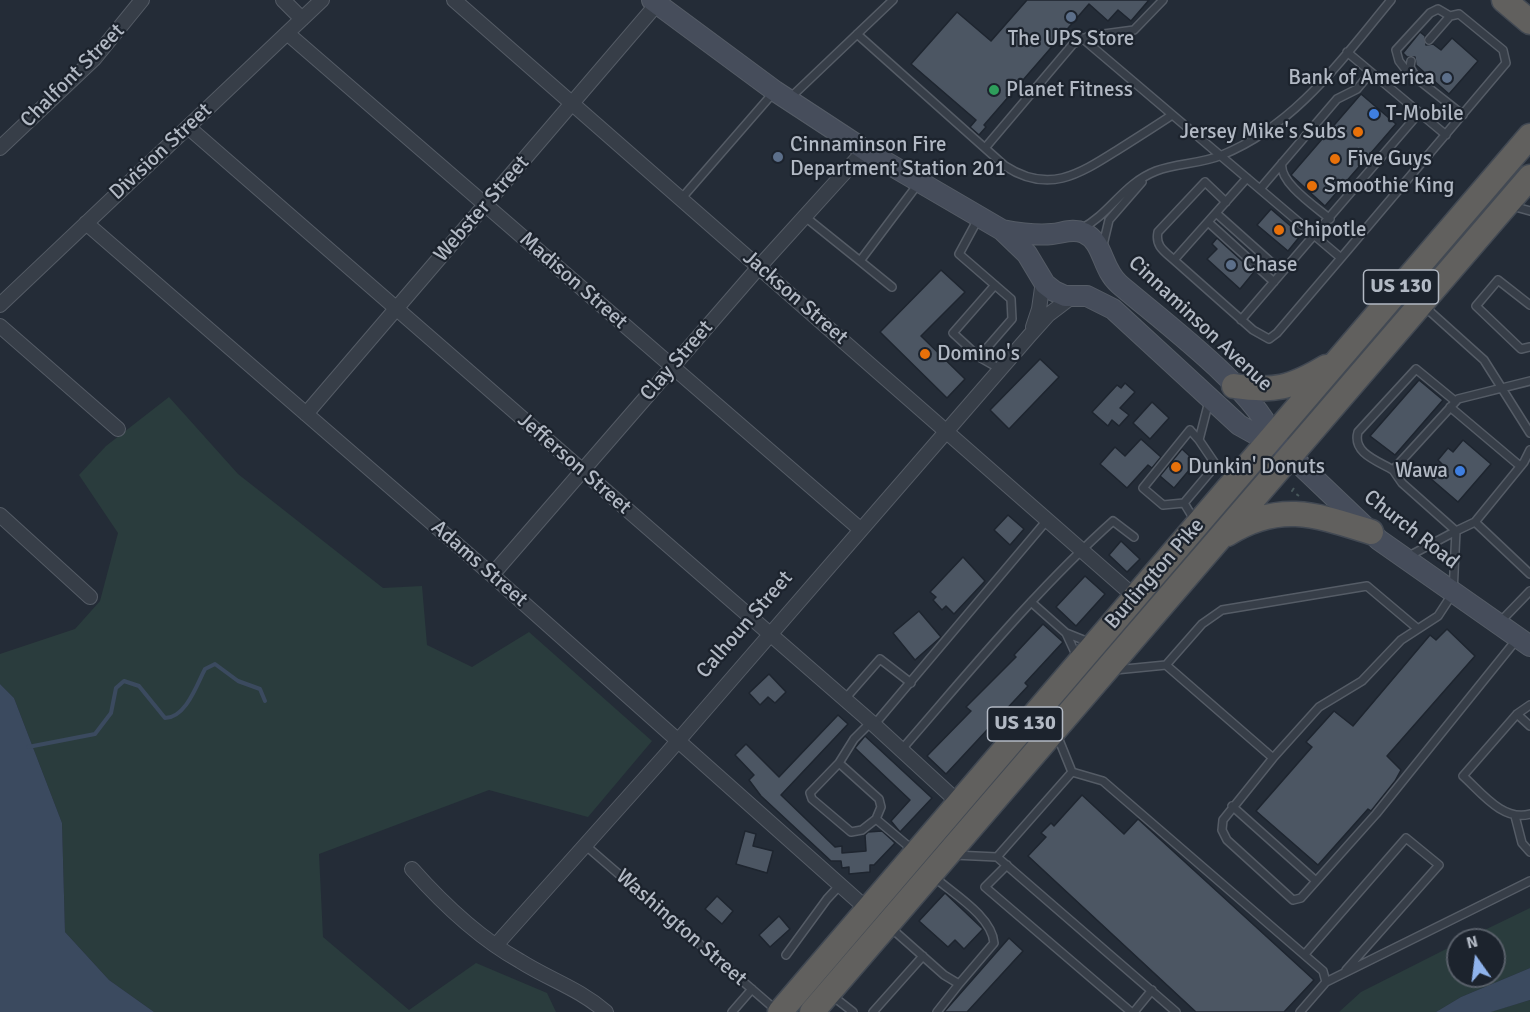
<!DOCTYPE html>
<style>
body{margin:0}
#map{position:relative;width:1530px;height:1012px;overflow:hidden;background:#242c37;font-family:Signika,sans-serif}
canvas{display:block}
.north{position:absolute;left:1446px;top:928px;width:60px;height:60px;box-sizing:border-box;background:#1c232d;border:2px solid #585f69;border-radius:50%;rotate:346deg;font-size:16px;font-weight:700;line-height:24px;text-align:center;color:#b2b9c4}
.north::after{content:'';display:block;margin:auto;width:21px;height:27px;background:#8fb3ec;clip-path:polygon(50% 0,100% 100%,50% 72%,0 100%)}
</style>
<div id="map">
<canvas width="1530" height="1012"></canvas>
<div class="north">N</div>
</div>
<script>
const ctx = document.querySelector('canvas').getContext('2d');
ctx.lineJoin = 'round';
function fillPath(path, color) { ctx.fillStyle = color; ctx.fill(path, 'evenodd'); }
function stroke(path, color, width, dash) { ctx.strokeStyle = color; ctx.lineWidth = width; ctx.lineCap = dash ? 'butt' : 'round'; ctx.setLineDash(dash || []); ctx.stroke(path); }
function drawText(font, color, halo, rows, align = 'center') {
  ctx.font = font + ' Signika,sans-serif'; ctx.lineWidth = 4.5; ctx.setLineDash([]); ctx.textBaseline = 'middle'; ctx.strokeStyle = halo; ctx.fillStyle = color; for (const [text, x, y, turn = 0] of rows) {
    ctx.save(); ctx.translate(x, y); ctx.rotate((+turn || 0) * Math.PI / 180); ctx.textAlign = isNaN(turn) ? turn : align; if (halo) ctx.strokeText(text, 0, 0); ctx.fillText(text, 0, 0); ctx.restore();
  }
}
fillPath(new Path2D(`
 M169,397L238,474L383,588L422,586L427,645L472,667L529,632L652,741L588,817L489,790L319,854L323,937L409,1010L476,963L547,993L556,1012H154L109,980L65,932L62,823L14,698L0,684V654L75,629L100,601L118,533L79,475L106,446Z
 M1530,908V968L1461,997L1436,1012H1339L1361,992L1458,943V976H1494V940H1464Z
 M1530,1000V1012H1491L1493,1011Z`), '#2a3c3d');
fillPath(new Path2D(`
 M0,684L14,698L62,823L65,932L109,980L154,1012H0Z
 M1530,968V1000L1491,1012H1436L1461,997Z`), '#3b4a5f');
stroke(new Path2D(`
 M28,747L95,734L111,713L116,688L124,681L139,686L165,718C186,718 197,684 205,669L215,664L238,681L260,689L265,701`), '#3b4a5f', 4);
const building = new Path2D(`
 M1027,0H1149L1131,21L1118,10L1108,21L1089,4L984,125L986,127L979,135L970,127L976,120L911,64L957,12L991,41Z
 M1420,32L1425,36L1426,45L1433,44L1441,50L1452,38L1478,61L1449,94L1416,65L1415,57H1407L1403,53Z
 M1361,94L1396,124L1325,206L1291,175Z
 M1271,209L1301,235L1288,251L1257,225Z
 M1217,238L1254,272L1240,289L1207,259L1217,249L1212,244Z
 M941,270L965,292L921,336L965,379L947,398L880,332Z
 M1040,359L1059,377L1009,429L990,410Z
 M1419,380L1443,400L1395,455L1370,436Z
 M1125,383L1135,392L1120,408L1129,415L1119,426L1112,420L1108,426L1092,412L1117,385L1121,388Z
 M1152,402L1169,418L1150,439L1133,423Z
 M1141,439L1161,457L1152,468L1148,465L1127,488L1100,464L1115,447L1125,456Z
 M1463,440L1491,464L1458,502L1430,478L1442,464L1438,460L1448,448L1453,452Z
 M1182,449L1196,462L1174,488L1160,476Z
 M1008,515L1024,529L1010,545L994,530Z
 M1121,541L1140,559L1127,572L1109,555Z
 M963,557L985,581L954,614L946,606L942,610L933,600L936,597L930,592Z
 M1085,576L1105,594L1076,626L1056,607Z
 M919,611L941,637L915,660L893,633Z
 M1043,624L1063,642L1025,683L1028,686L946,774L927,756L971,711L966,707L1016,657L1014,655Z
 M1447,629L1475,656L1387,756L1401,770L1395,781L1371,811L1368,809L1318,865L1256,811L1312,747L1306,742L1334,711L1353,726L1430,635L1436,640Z
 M769,674L786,692L775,703L768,697L760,705L749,693Z
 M838,715L848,724L781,795L835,847L842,846V853L866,851L865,835L868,832L882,831L892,840L895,843L874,865H870V872L849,874V867L842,868L841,861H831L761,796L749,780L754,775L735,755L746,744L779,777Z
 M865,736L932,798L900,832L891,821L910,800L855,748Z
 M1082,795L1124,834L1138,819L1314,980L1284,1012H1196L1028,856L1046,837L1041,833L1051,823L1054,826Z
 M745,831L756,834L753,846L773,851L767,873L736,864Z
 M945,893L983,929L964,949L955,940L948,947L919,921Z
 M717,896L733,911L722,924L705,909Z
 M779,916L790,929L770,947L759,935Z
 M1009,938L1023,951L967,1012H944Z`);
fillPath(building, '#4c5663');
stroke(building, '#1e252f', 1.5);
const service = new Path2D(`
 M1450,16L1438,9L1430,13L1396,50L1399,61L1406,70L1463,115
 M857,34L1005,166C1048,194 1078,175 1116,151C1135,139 1154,127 1172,115
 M1082,38L1341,258L1506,63L1503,50L1459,14L1450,16L1429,40
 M1347,52L1446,135
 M1411,61L1410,67L1414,74
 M790,98L893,0
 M985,148L1073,44L1089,36L1134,30L1163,0
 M1282,163C1278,182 1316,207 1330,219
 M1247,178L1174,260L1253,330L1269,339L1277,333L1341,258
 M1260,189L1337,99L1357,89L1371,72
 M681,199L774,92
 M1512,206L1530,211
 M1216,213L1282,272
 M804,216L860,261L918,184
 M978,219L959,254L1011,299L1012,319L979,357L1000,369
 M1208,222L1274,282
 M1081,229C1111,213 1123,184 1156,171C1177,163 1201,164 1222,155C1296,125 1342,59 1391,0
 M1103,245L1109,220L1142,182
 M1174,260C1164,251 1155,246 1158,232L1205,182L1226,202
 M860,261L892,287
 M1530,305L1498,280L1476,306L1521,349L1530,347
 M1425,307L1484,360L1530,433
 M1241,320L1419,113
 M979,357L953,333L995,285
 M1450,407L1520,466
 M1530,450L1524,462L1475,522L1530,574
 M1216,465L1238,470
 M1393,470C1378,461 1352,453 1358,432L1416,369L1455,401
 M1184,503L1163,505L1143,488L1190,430L1199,440
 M1195,521L1184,503L1216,465L1199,440L1209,401
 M1475,522L1456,531L1402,483L1393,470L1458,399L1530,381
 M1407,557L1456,531L1453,593L1438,616L1401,640L1362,681L1319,707L1273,758L1223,820L1222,830L1227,840L1293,900L1301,898L1376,814L1517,639
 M1031,602L1066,633L1078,659
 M1500,622L1530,591
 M1066,633L1091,643
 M1166,665L1273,758
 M1115,670L1166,665L1202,624L1222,610L1367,586L1418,629
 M844,700L880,659L911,683
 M1530,705L1517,714L1463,776C1481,792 1503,822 1530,814
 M1517,714L1530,726
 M871,722L854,739L839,763L879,799L881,807L876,819L914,851
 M874,725L1048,519
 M1057,735L1072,772
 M902,749C970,671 1036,590 1113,521L1134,537
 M839,763L810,793L812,799L851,832L862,830L876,819
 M1072,772L1103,781L1323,971L1326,982L1300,1012
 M1232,806L1316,881
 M1515,816L1522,843L1530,852
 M585,845L776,1010
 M954,855L997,857L1176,1012
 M997,857L1072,772
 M1007,865L985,887L1131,1012
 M891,928L944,975L959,984L994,943C992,916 952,893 933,876
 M1305,954L1406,838L1439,865L1346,970
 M786,955L827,899L840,885
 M1326,982L1530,881
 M830,994L853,1012
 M732,1012L752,989
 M873,1012L923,956
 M937,1012L959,984
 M1134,1012L1152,990`);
const minor = new Path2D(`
 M283,0L302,19
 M454,0L1135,597
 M287,33L860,529
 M188,127L871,722L958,802
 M0,148L94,59L142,0
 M86,223L492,575L867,909
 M0,305L322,0
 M0,326L118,429
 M1033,327L1039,309L1043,281
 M306,414L657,4
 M0,515L90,597
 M492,575L759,267L865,150
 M412,869C443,904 479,938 520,961C550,980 578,988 606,1012
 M496,945L664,757L1030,335L1048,315L1073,296`);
const secondary = new Path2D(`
 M652,0L775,91L865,150L1002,230L1027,254L1045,284L1054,291L1065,296H1087L1113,309L1239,425L1257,435L1273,439
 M1002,230C1018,233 1036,236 1052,234C1063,233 1073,228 1084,233C1104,242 1101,268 1119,284C1157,317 1261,394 1273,439L1379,540L1530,646`);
const trunk = new Path2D(`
 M1504,0L1530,22
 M1234,386C1274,392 1291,388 1326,367
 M1227,534C1280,501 1317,515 1371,532
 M780,1012L1530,136
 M812,1012L1530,177`);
stroke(service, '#555c66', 10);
stroke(minor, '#555c66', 16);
stroke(secondary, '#555c66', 22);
stroke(trunk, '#424953', 27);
stroke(new Path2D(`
 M1294,488L1292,491L1299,496`), '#47575a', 2, [4.5, 4.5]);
stroke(service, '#373e48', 7);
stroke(minor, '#373e48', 14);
stroke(secondary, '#464d5b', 20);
stroke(trunk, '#61605e', 24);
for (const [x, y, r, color] of [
 [1071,17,6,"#5c6f8a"],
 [1447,78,6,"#5c6f8a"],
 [994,90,6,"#2e9e5b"],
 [1374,114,6,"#3f7fe0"],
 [1358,132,6,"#e8710a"],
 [778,157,6,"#5c6f8a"],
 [1335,159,6,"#e8710a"],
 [1312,186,6,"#e8710a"],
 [1279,230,6,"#e8710a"],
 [1231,265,6,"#5c6f8a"],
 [925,354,6,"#e8710a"],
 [1176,467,6,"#e8710a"],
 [1460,471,6,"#3f7fe0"]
]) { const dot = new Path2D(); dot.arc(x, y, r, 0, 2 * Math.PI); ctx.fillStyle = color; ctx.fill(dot); stroke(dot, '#1c232d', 2); }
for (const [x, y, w] of [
 [1401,287,75],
 [1025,724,75]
]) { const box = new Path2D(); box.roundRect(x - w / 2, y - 17, w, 34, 4.5); ctx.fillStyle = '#1c232d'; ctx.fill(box); stroke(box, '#b2b9c4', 1.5); }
drawText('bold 20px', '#b2b9c4', null, [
 ["US 130",1401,287],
 ["US 130",1025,724]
]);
drawText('21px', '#b2b9c4', '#1c232d', [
 ["The UPS Store",1071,39,"center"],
 ["Bank of America",1435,78,"right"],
 ["Planet Fitness",1006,90],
 ["T-Mobile",1386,114],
 ["Jersey Mike's Subs",1346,132,"right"],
 ["Cinnaminson Fire",790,145],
 ["Department Station 201",790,169],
 ["Five Guys",1347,159],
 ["Smoothie King",1324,186],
 ["Chipotle",1291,230],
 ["Chase",1243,265],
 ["Domino's",937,354],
 ["Dunkin' Donuts",1188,467],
 ["Wawa",1448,471,"right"]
], 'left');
drawText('21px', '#b2b9c4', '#1c232d', [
 ["Chalfont Street",73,76,-45],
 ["Division Street",161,152,-43],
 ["Webster Street",482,209,-49],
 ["Madison Street",573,281,41],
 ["Jackson Street",795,298,41],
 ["Cinnaminson Avenue",1200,324,43],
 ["Clay Street",677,361,-49],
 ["Jefferson Street",574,464,41],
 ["Church Road",1411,530,38],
 ["Adams Street",479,564,41],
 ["Burlington Pike",1155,574,-49],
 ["Calhoun Street",745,625,-49],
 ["Washington Street",681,928,41]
]);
</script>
